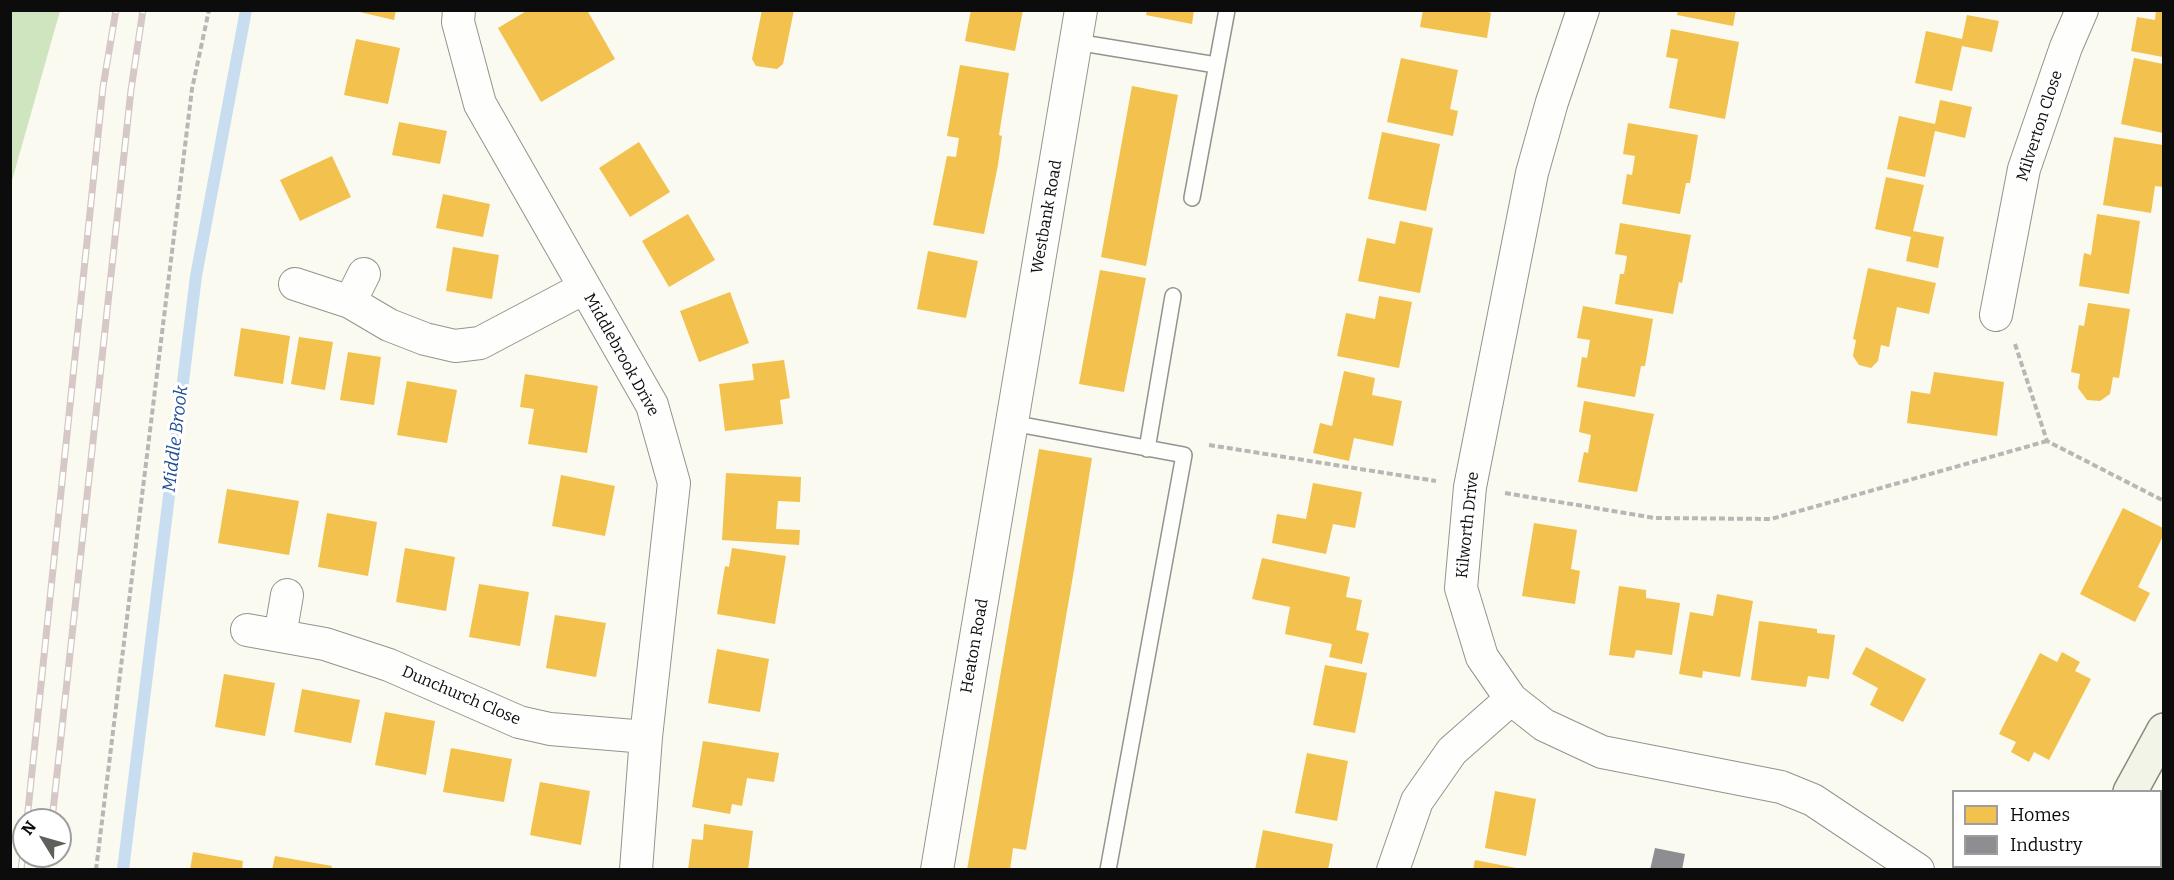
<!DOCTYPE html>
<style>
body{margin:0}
#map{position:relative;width:2174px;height:880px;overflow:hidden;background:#fafaf0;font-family:Bitter,serif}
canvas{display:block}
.frame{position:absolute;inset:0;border:12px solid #0c0c0c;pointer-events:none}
.legend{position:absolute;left:1952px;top:790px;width:210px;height:78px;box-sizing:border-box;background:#fff;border:2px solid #9e9e9e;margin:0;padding:8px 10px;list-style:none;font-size:18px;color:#0c0c0c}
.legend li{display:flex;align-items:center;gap:12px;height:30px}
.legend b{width:30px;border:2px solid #9e9e9e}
.north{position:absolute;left:12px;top:808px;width:60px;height:60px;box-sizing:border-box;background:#fff;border:2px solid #9e9e9e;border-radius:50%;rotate:307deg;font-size:16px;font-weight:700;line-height:24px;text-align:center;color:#0c0c0c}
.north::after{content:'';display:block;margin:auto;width:21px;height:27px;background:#5f5f5c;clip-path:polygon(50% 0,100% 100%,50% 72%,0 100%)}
</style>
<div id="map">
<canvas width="2174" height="880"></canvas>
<div class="frame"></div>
<ul class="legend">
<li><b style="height:16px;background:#f2c14e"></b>Homes</li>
<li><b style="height:16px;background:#8d8d92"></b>Industry</li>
</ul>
<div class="north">N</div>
</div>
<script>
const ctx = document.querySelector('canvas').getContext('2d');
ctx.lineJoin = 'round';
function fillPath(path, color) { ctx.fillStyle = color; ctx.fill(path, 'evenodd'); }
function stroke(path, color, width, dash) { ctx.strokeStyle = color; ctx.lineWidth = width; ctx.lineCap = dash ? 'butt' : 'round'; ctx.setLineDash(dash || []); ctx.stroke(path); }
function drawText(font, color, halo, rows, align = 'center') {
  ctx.font = font + ' Bitter,serif'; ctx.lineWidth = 6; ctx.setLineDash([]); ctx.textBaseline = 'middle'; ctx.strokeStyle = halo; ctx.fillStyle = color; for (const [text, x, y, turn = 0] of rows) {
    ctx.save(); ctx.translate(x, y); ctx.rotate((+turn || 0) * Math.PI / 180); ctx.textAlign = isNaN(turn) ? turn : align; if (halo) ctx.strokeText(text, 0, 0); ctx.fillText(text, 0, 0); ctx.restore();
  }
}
fillPath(new Path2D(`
 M11,10L60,11L11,184L10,11Z`), '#cee5c0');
fillPath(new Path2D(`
 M351,10H396L394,20Z
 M528,10H587L615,59L541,102L498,28Z
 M762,10H794L783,64L777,69L756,66L752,59Z
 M971,10H1023L1015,51L965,41Z
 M1147,10H1194L1192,24L1146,15Z
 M1423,10H1482L1491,13L1487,38L1420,27Z
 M1678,10H1736L1733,26L1677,15Z
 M2156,10H2163V57L2131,51L2137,17L2155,20Z
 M1967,15L1999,21L1992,52L1962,46L1952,91L1915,83L1926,31L1962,39Z
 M1671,29L1739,42L1725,119L1669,108L1678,59L1666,57Z
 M356,39L400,48L388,104L344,95Z
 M1401,58L1458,70L1450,109L1458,111L1453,136L1387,122Z
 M2134,58L2163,64V133L2121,124Z
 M960,65L1009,73L999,135L1002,136L998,165L984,234L933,225L947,156L956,157L959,138L947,136Z
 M1132,86L1178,95L1146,266L1101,257Z
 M1940,100L1972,107L1965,138L1935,131L1925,177L1887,169L1899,116L1935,124Z
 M399,122L447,131L440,164L392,155Z
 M1628,123L1698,135L1690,183H1686L1680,214L1622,204L1627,174L1632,175L1635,156L1623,154Z
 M1382,132L1440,144L1426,211L1368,199Z
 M2114,137L2163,145V187L2155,186L2151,213L2103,205Z
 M639,142L670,192L630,217L599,168Z
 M332,156L351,197L300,221L280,180Z
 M1886,177L1924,185L1913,231L1944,237L1938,268L1906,261L1911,237L1875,229Z
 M443,194L490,204L483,237L436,228Z
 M688,214L715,260L669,287L642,241Z
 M2097,214L2140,221L2129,294L2079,286L2084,253L2091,255Z
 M1400,221L1433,228L1420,293L1358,281L1367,238L1395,244Z
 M1620,223L1691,235L1682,283L1679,282L1673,314L1615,304L1620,274H1624L1627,256L1615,254Z
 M453,247L499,255L492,299L446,291Z
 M928,251L978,261L966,318L917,309Z
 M1868,268L1936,283L1929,314L1897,307L1889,347L1881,345L1878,361L1871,368L1859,365L1853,356L1856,340L1853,339Z
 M1100,270L1146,278L1124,392L1079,384Z
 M730,292L749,343L699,362L680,311Z
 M1379,296L1412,302L1399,368L1337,356L1346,313L1375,319Z
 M2088,303L2130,309L2119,378L2113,377L2110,394L2100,401L2087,400L2078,388L2080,374L2071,372L2079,325L2084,326Z
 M1583,306L1653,319L1645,366H1641L1635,397L1577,387L1582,357L1587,358L1590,340L1577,338Z
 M241,328L290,336L283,384L234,376Z
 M299,337L333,342L325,390L291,384Z
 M348,352L381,357L374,405L340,400Z
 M784,360L790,398L780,400L783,424L725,431L719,384L754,380L752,364Z
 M1344,371L1375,378L1372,395L1402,401L1393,446L1354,438L1349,461L1313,453L1320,423L1332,426Z
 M1934,372L2004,382L1997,436L1907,423L1911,391L1930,394Z
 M525,374L598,386L587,453L528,444L534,409L520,407Z
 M407,381L457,390L447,443L397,435Z
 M1584,401L1654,414L1637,492L1578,482L1584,452L1588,453L1591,435L1579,432Z
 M1039,449L1092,458L1074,570L1026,850L1013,848L1010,870H967Z
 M726,473L801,477L800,502L778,501L776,529L800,530L799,545L722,540Z
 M561,475L615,486L605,536L552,526Z
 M1313,483L1362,492L1355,528L1333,524L1326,554L1272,543L1277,514L1306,519Z
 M227,489L299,501L289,555L218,543Z
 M2123,508L2163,528V536L2138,587L2150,593L2135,622L2080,594Z
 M327,513L377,522L368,576L318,567Z
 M1534,523L1577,530L1571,569L1580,571L1575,604L1522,596Z
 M405,548L455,557L446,611L396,602Z
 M732,548L786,556L775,624L717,614L725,566L729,567Z
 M1262,558L1350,577L1346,597L1362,600L1356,630L1369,633L1362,664L1329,657L1332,644L1285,634L1290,607L1252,599Z
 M479,584L529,592L520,646L469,637Z
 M1619,586L1646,590V598L1680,603L1672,655L1636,650L1634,658L1609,655Z
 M1717,594L1753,601L1740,677L1703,671L1702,678L1679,674L1690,612L1713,616Z
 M555,615L606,623L596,677L546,668Z
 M1759,621L1817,629V633L1835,635L1829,679L1808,676L1806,687L1751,680Z
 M1866,647L1926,679L1903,722L1870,705L1878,688L1852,674Z
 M717,649L769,659L760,712L708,703Z
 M2062,652L2080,662L2075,671L2091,679L2049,760L2034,752L2029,762L2011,752L2016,742L1999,734L2040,653L2057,662Z
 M1325,665L1367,673L1355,733L1313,725Z
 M224,674L275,683L265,736L215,727Z
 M302,689L360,700L351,743L294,732Z
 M385,712L435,721L426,775L375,765Z
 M703,741L779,753L774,782L747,778L742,806L732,804L730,814L692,807Z
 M451,748L512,759L504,802L443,792Z
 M1307,753L1348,761L1337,821L1295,813Z
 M540,782L590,791L581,845L530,835Z
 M1495,791L1536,799L1526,856L1485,848Z
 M704,824L753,831L748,870H688L692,839L703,840Z
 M1263,830L1333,844L1328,870H1255Z
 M193,852L243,861L242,870H190Z
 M275,856L332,866L331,870H272Z
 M1475,860L1516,868V870H1473Z`), '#f2c14e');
fillPath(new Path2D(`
 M1655,848L1685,854L1682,870H1650Z`), '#8d8d92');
stroke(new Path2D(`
 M123,870L196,276L246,10`), '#c9ddf1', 12);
const lane = new Path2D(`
 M1076,42L1216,65
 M1192,198L1227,10
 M1012,423L1184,455L1108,870
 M1147,449L1173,296`);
const street = new Path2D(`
 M459,10L458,22L480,104L652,405L674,483L646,737L636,870
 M1583,10L1552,102L1532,173L1470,487L1461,588L1482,657L1511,699L1544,725L1602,752L1781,787L1813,800L1918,870
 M295,284L350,302L389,325L425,339L455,346L480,343L584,288
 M350,302L364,274
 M1996,315L2024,169L2066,47L2082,10
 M247,630L325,644L389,665L519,722L550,729L646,737
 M280,636L287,595
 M937,870L1081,10
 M1393,870L1417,801L1452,751L1511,699`);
const secondary = new Path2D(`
 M2130,792L2164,730
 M2091,870L2092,866`);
stroke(lane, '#93938f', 18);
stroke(street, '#93938f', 34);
stroke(secondary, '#8a8a85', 36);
stroke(new Path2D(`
 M2015,344L2047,441L2164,501
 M1209,445L1436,481
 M1505,493L1655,518L1771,519L2047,441
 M96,870L192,89L209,10`), '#b7b7b5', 4, [6, 3]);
stroke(lane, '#fefefd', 15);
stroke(street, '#fefefd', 32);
stroke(secondary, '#f3f4e8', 33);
const rail = new Path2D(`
 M27,820L103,87L116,10
 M52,820L131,90L143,10
 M21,870L24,844
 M46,870L48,856`);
stroke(rail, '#d5c8c5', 7);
stroke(rail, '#fff', 4.5, [14]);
drawText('16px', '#0c0c0c', '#fff', [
 ["Milverton Close",2040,126,-72],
 ["Westbank Road",1047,217,-80],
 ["Middlebrook Drive",621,355,61],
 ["Kilworth Drive",1468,525,-84],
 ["Heaton Road",975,646,-80],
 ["Dunchurch Close",461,696,23]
]);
drawText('italic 18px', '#1f4d93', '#fff', [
 ["Middle Brook",176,439,-83]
]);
</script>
